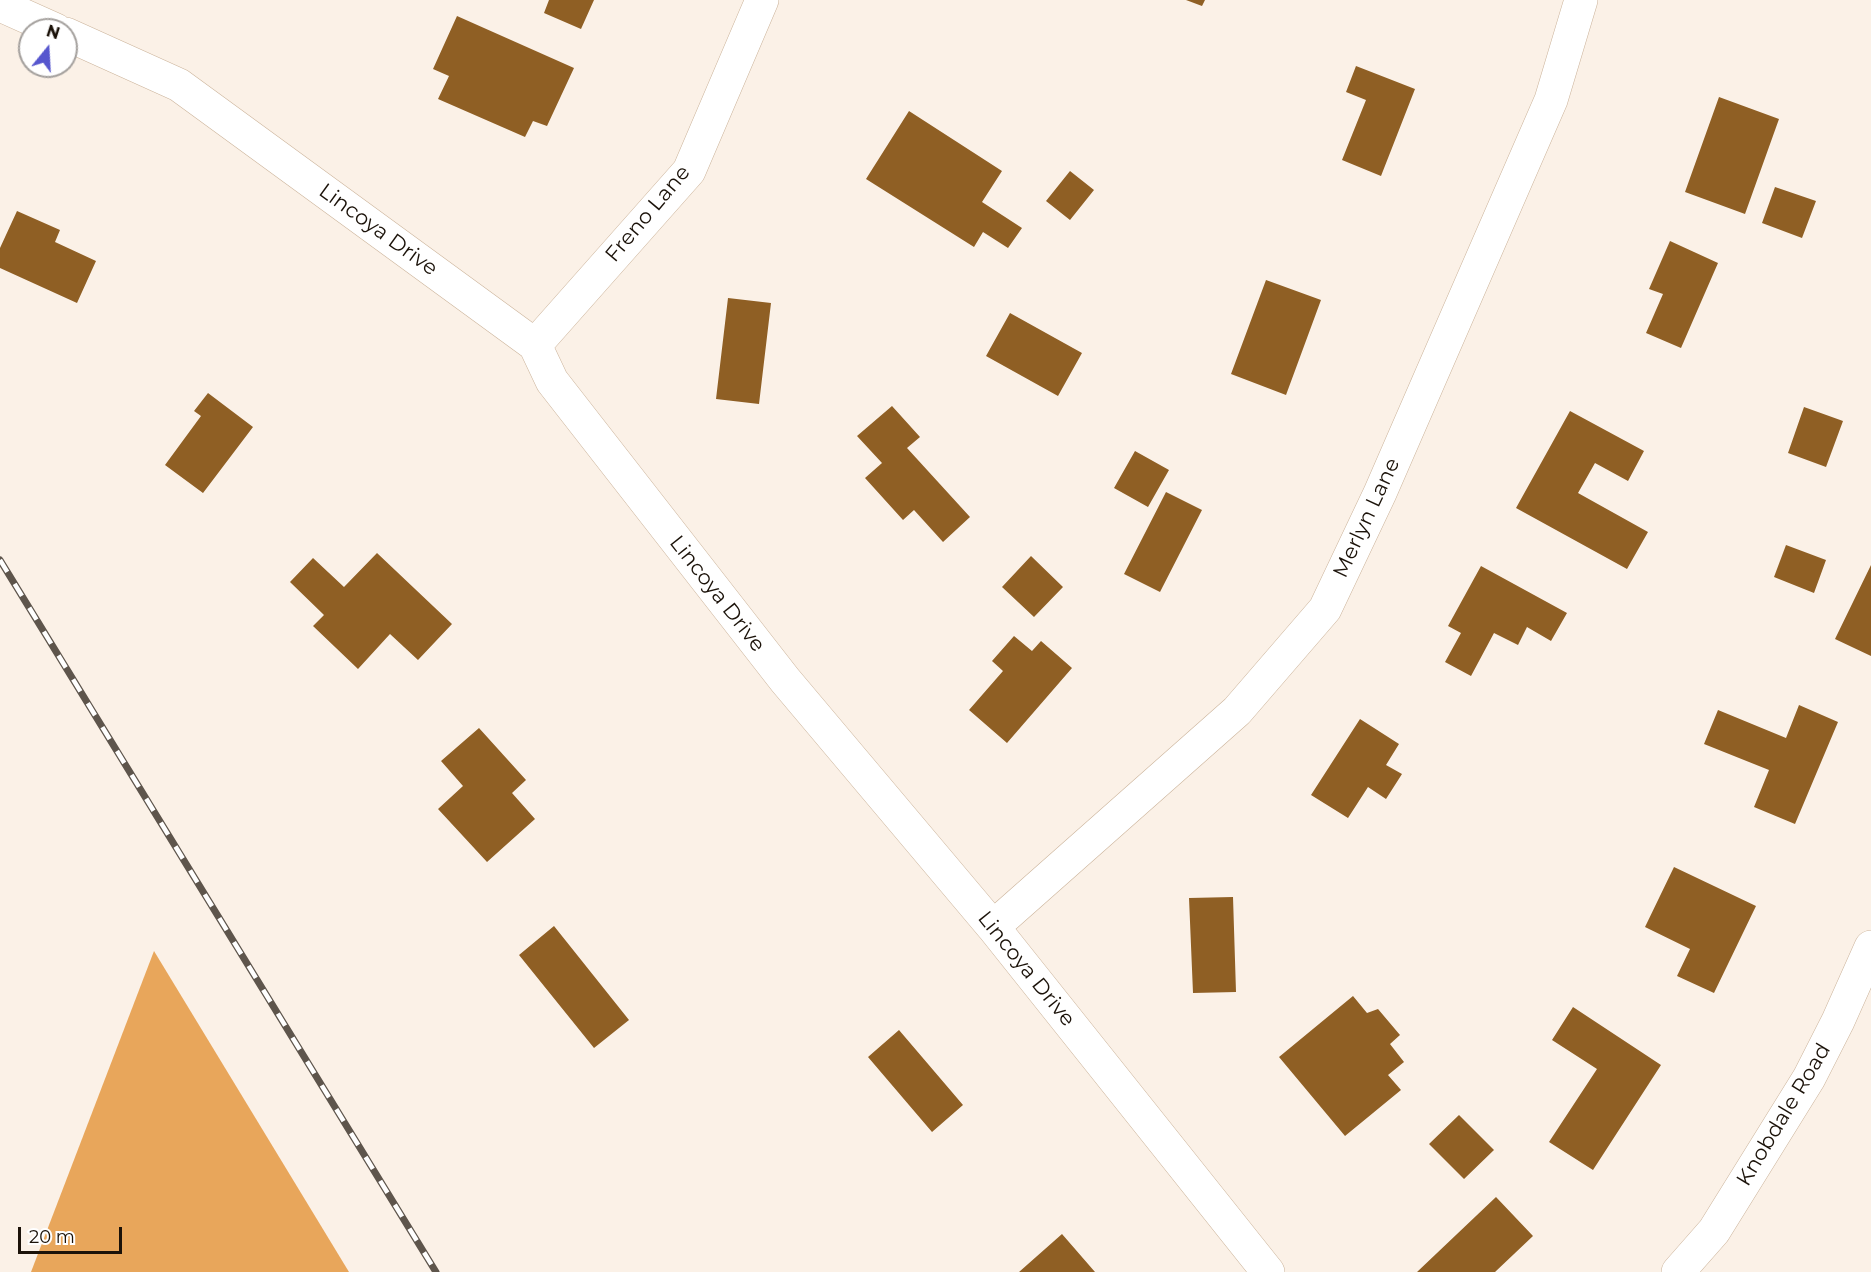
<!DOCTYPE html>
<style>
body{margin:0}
#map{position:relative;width:1871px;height:1272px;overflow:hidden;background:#fbf1e7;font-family:Montserrat,sans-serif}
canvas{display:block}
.north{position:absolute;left:18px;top:18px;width:60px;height:60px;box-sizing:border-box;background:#fff;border:2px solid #a4a09d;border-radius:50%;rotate:18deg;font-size:16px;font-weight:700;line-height:24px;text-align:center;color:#1b1209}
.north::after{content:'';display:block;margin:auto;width:21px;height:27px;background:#5656ce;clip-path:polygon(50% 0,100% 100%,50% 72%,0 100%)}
.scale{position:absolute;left:18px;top:1227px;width:104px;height:27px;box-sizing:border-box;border:3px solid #1b1209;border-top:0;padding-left:8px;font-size:18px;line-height:21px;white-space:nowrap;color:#1b1209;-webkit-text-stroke:4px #fff;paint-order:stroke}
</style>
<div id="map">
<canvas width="1871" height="1272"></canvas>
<div class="north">N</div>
<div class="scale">20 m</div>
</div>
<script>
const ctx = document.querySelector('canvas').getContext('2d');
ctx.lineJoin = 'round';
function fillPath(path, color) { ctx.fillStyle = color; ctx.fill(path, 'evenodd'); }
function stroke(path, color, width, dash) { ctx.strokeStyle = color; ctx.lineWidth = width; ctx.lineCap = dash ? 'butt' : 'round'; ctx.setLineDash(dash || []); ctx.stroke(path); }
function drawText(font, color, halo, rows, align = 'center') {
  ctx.font = font + ' Montserrat,sans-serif'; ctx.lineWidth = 6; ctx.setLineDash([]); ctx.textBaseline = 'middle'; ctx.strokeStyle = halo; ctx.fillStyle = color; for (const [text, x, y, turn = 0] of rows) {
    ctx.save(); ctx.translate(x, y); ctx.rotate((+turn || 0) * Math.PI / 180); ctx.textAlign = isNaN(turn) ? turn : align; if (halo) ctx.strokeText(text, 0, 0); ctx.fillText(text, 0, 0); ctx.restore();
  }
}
fillPath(new Path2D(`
 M154,951L349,1272H31Z`), '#e8a65b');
fillPath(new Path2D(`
 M549,0H594L581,29L544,13Z
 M1186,0H1205L1202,6Z
 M457,16L574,68L547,126L533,121L525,137L438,99L449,76L433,69Z
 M1356,66L1415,89L1381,176L1342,160L1366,100L1346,92Z
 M1719,97L1779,119L1745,214L1685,192Z
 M909,111L1002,171L982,202L1022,228L1008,248L983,232L974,247L866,179Z
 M1070,171L1094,190L1070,220L1046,201Z
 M1775,187L1816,201L1802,238L1762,223Z
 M17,211L60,230L55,242L96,261L77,303L0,268V248Z
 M1670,241L1718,263L1681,348L1646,333L1663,294L1649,289Z
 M1266,280L1321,300L1286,395L1231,374Z
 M728,298L771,303L759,404L716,399Z
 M1010,313L1082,353L1058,396L986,356Z
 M208,393L253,427L203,493L165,465L201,416L194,411Z
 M892,406L920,437L907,448L970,517L943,542L914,510L903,520L865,478L882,463L857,436Z
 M1804,407L1843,421L1826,467L1788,453Z
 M1570,411L1644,451L1628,481L1595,463L1578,493L1648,532L1627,569L1516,508Z
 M1135,451L1169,470L1148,507L1114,488Z
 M1166,492L1202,510L1160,592L1124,574Z
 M1786,545L1826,560L1814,593L1774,577Z
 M377,553L452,624L418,660L390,634L358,669L313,626L324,615L290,582L313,558L344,587Z
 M1031,556L1063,587L1034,617L1002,587Z
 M1871,565V656L1835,639Z
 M1481,566L1567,613L1551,641L1527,627L1518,645L1494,633L1471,676L1445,662L1461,633L1448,626Z
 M1014,636L1032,651L1041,641L1072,668L1007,743L969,710L1003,671L992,661Z
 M1799,705L1838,722L1795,824L1754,807L1769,770L1704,744L1718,710L1786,738Z
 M1360,719L1399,744L1386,765L1402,774L1386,799L1368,787L1348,818L1311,795Z
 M479,728L526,780L512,793L535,819L487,862L438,809L463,786L441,761Z
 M1674,867L1756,906L1714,993L1677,976L1690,949L1645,927Z
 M1233,897L1236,992L1193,993L1189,898Z
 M554,926L629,1020L594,1048L519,955Z
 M1353,996L1367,1013L1378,1009L1400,1035L1390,1044L1404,1062L1388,1075L1401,1090L1345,1136L1279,1057Z
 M1573,1007L1661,1065L1593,1170L1549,1142L1597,1069L1552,1040Z
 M899,1030L963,1105L932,1132L868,1057Z
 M1459,1115L1494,1150L1464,1179L1429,1144Z
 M1496,1197L1533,1236L1495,1272H1417Z
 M1062,1234L1095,1272H1019Z`), '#8f5f24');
const minor = new Path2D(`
 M0,5L56,30
 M66,34L179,85L535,345L552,381L785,680L993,927L1268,1272
 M535,345L689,171L762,0
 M993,927L1237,711L1325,609L1380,493L1551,100L1581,0
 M1678,1272L1714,1231L1809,1078L1838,1021L1871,947`);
stroke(minor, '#cbb39a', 34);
stroke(minor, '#fff', 33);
const rail = new Path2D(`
 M0,560L436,1272`);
stroke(rail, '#5e554c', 7);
stroke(rail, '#fff', 4.5, [14]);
drawText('21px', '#1b1209', '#fff', [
 ["Freno Lane",648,214,-50],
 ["Lincoya Drive",378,230,36],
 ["Merlyn Lane",1367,518,-65],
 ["Lincoya Drive",717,594,52],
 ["Lincoya Drive",1026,969,51],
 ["Knobdale Road",1784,1115,-59]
]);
</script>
